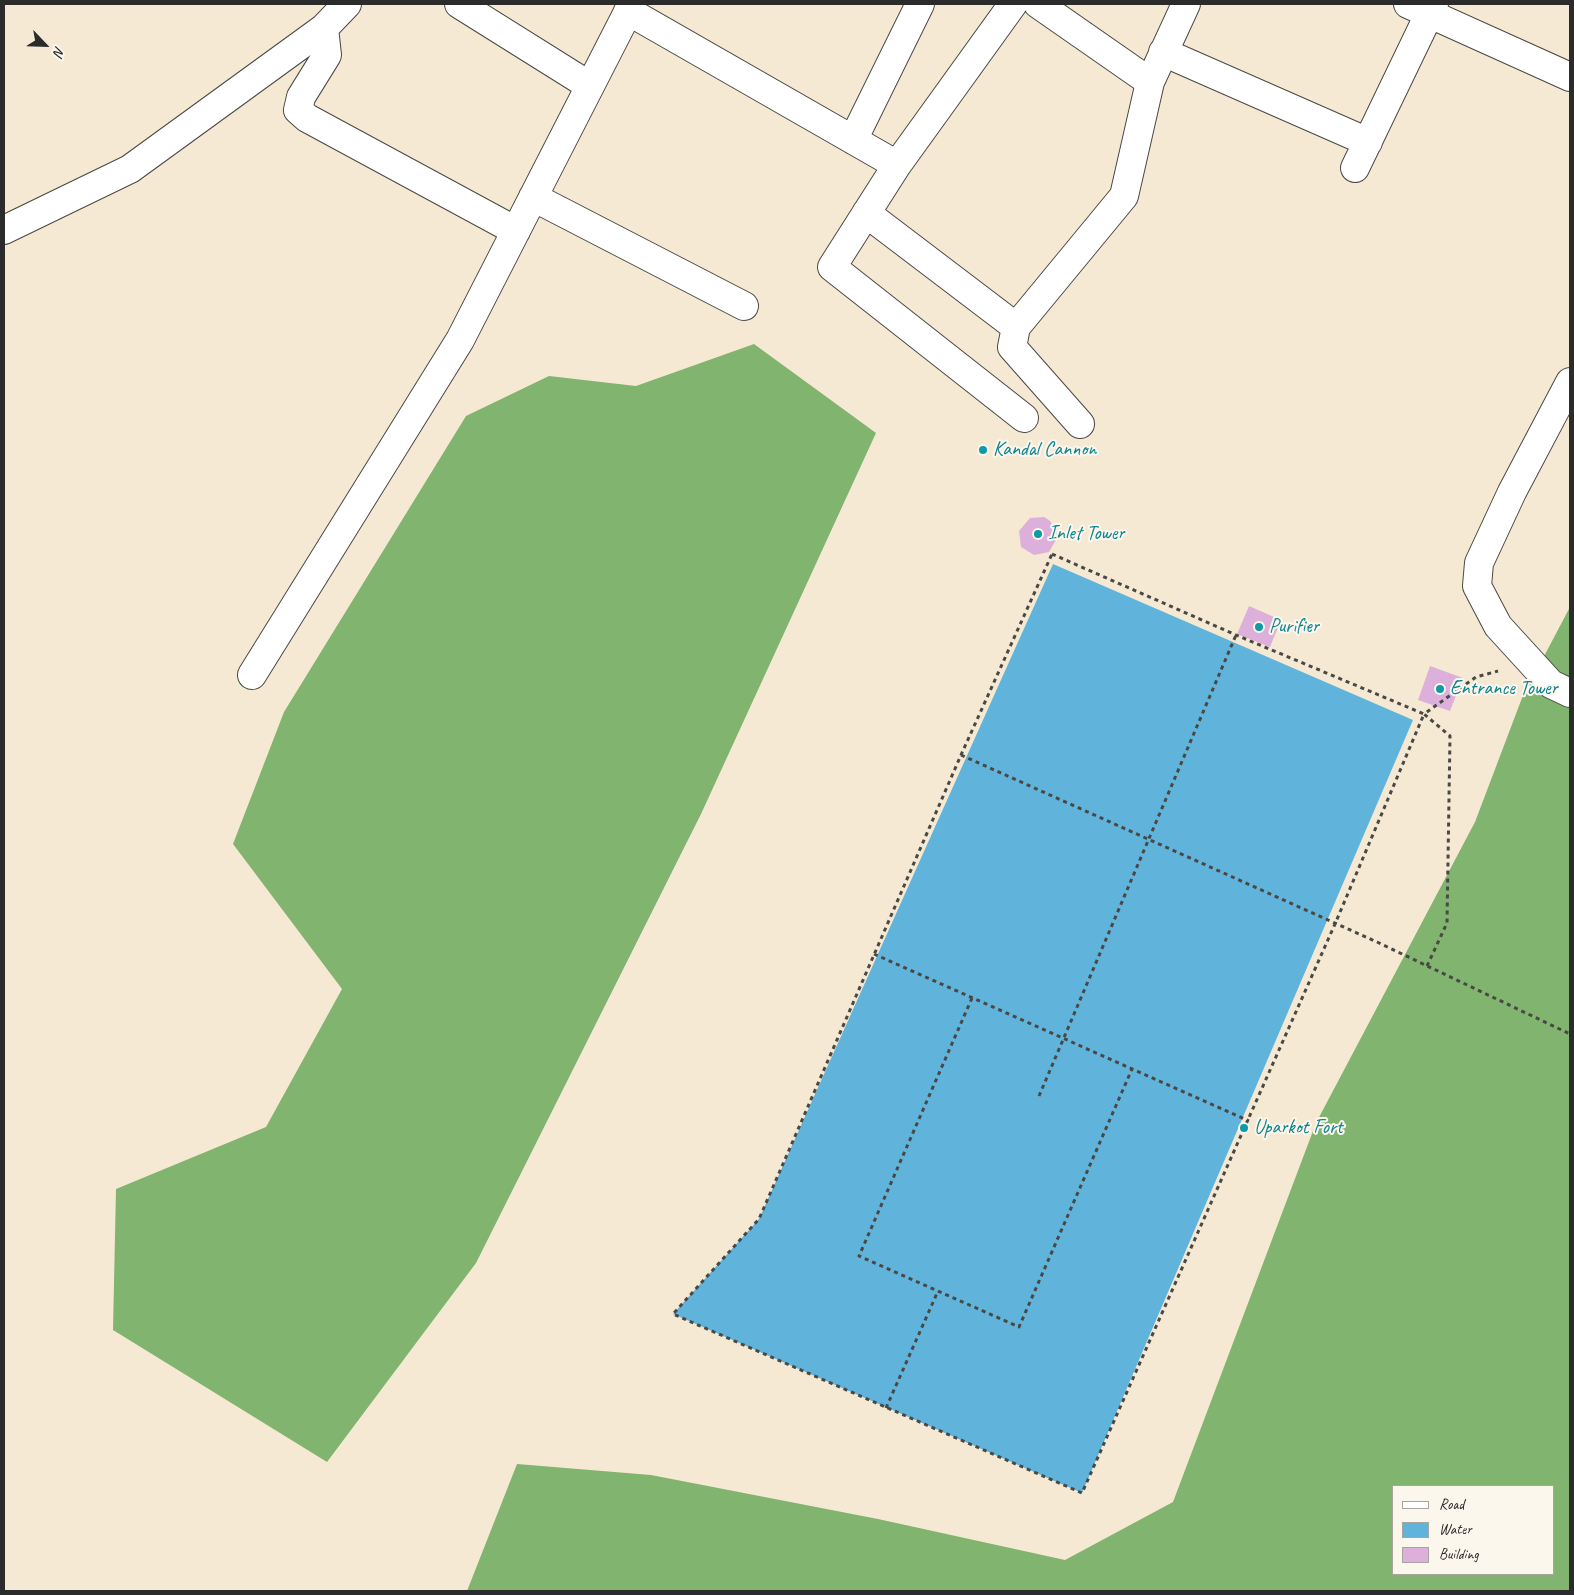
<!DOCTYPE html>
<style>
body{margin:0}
#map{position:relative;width:1574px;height:1595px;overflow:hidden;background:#f6e9d3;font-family:Caveat,sans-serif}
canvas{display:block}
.frame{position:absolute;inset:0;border:5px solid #2b2b2b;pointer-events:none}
.legend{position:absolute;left:1392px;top:1485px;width:162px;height:90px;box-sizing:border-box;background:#fbf7ec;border:1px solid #a8a59f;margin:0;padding:6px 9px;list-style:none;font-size:15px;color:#2b2b2b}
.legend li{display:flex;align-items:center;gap:10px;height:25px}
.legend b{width:25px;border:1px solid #a8a59f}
.north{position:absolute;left:20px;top:20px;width:50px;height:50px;-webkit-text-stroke:4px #fbf7ec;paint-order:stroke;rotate:114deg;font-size:14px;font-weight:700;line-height:20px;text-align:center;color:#2b2b2b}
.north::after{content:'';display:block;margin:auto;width:18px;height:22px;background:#2b2b2b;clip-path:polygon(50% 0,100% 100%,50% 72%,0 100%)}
</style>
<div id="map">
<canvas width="1574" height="1595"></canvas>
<div class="frame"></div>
<ul class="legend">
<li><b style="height:6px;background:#fff"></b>Road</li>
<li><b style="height:14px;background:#60b4dc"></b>Water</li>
<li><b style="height:14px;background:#ddb0db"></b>Building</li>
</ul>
<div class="north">N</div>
</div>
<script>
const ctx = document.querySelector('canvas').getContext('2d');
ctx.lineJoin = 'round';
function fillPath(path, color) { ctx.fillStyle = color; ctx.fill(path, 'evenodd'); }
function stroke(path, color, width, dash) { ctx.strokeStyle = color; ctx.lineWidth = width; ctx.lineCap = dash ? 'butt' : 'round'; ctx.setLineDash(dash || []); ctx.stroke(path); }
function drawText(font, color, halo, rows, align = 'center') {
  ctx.font = font + ' Caveat,sans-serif'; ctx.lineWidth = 4; ctx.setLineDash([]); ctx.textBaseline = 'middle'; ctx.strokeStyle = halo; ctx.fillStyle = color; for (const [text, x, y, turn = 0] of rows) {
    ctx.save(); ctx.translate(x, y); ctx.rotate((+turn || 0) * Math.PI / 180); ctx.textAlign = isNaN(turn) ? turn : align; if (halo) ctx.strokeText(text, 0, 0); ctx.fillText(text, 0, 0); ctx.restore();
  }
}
fillPath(new Path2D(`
 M754,344L876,433L701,814L476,1263L327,1462L113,1330L116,1189L266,1127L342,989L233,844L284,712L466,416L549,376L636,386Z
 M1570,607V1591H467L517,1464L651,1475L878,1519L1065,1560L1173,1502L1316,1123L1475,822L1522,698ZM1393,1486H1553V1574H1393Z`), '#81b46f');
fillPath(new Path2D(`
 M1053,564L1413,720L1082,1493L673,1314L759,1219Z`), '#60b4dc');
fillPath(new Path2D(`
 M1044,517L1049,520L1057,530V538L1049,552L1034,555L1021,547L1019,531L1030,518Z
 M1249,606L1281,620L1270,647L1237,634Z
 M1430,666L1463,678L1450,711L1418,700Z`), '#ddb0db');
const street = new Path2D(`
 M459,4L590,86
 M1013,4L897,165L832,267L1024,418
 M1038,4L1150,82
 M1408,4L1570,77
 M628,11L897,165
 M324,28L327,55L301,97L298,110L307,118L516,231
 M1163,52L1368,142
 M853,140L920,4
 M1355,168L1434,4
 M533,197L744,306
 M866,213L1016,327L1012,347L1080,424
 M4,230L130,169L324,28L347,4
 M1016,327L1124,196L1150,82L1186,4
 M1570,382L1512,492L1479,563L1477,586L1498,626L1551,684L1570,693
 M252,675L460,340L632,4`);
stroke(street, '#494844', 30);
stroke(new Path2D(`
 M1052,554L1236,635L1424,714L1335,924L1082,1493L673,1314L759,1219L961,755Z
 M961,755L1377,942L1570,1034
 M874,954L1249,1121
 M1427,966L1447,923L1450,736L1424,714L1476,677L1498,671
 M972,998L859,1256L1019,1327L1132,1069
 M1039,1096L1236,635
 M886,1408L938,1291`), '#494844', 3, [4, 4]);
stroke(street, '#fff', 28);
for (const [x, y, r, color] of [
 [983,450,5,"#0f9aa8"],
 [1038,534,5,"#0f9aa8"],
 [1259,627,5,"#0f9aa8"],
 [1440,689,5,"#0f9aa8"],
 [1244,1128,5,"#0f9aa8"]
]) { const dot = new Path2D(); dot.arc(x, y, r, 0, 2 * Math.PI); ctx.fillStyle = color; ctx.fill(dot); stroke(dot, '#fbf7ec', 2); }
drawText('20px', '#0d838f', '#fbf7ec', [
 ["Kandal Cannon",993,450],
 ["Inlet Tower",1048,534],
 ["Purifier",1269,627],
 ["Entrance Tower",1450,689],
 ["Uparkot Fort",1254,1128]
], 'left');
</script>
